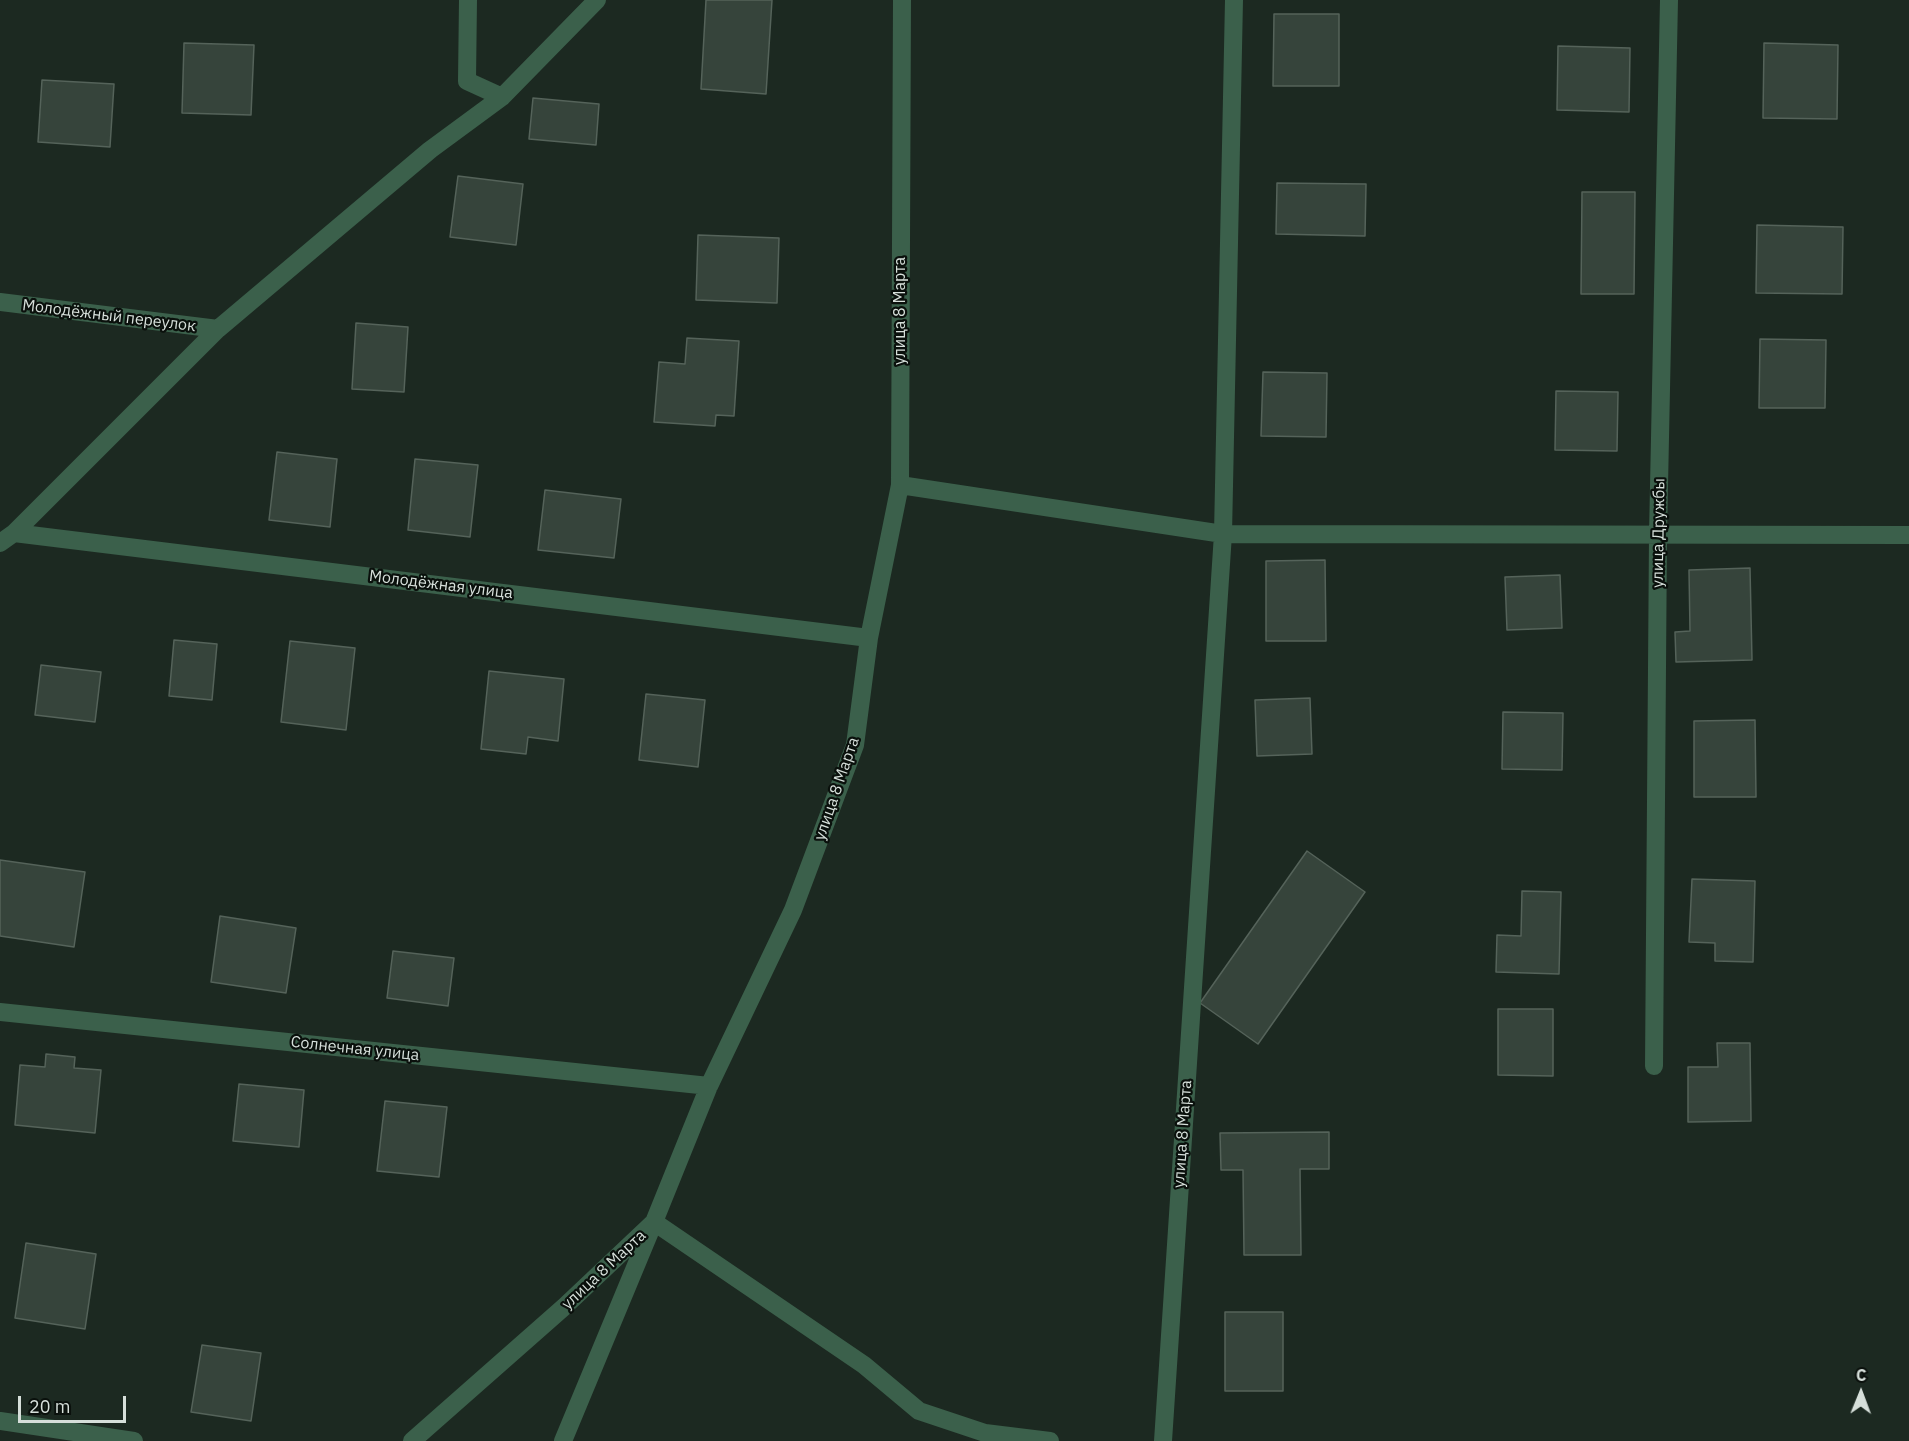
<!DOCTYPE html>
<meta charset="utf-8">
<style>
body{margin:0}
#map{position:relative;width:1909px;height:1441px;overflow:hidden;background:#1c2921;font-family:"IBM Plex Sans",sans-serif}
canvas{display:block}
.north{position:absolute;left:1831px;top:1363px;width:60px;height:60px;-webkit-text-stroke:4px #0a100c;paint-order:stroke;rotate:1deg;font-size:16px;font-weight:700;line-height:24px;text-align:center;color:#d6dfda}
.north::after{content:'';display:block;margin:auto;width:21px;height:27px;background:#d6dfda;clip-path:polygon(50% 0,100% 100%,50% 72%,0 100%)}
.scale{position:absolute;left:18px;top:1396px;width:108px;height:27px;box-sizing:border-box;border:3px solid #d6dfda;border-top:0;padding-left:8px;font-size:18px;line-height:21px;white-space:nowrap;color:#d6dfda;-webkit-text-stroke:4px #0a100c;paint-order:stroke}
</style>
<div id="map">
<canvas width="1909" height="1441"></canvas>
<div class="north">С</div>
<div class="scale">20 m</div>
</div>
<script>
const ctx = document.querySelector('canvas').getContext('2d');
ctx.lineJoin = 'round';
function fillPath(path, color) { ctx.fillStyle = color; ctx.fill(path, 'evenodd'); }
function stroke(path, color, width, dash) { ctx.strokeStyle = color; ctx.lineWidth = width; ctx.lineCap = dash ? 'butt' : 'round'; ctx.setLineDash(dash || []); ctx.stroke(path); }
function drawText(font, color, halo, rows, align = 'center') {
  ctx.font = font + ' "IBM Plex Sans",sans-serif'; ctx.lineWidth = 4.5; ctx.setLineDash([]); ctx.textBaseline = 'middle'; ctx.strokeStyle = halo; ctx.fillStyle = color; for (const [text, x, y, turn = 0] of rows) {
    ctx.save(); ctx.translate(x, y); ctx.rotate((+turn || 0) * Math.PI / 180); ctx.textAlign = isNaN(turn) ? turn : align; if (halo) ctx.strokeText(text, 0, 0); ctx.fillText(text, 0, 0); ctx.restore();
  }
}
const building = new Path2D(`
 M706,0H772L766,94L701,89Z
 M1274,14H1339V86H1273Z
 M184,43L254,45L251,115L182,113Z
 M1764,43L1838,45L1837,119L1763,118Z
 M1558,46L1630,48L1629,112L1557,110Z
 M42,80L114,84L110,147L38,142Z
 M533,98L599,104L596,145L529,139Z
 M458,176L523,184L516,245L450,237Z
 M1277,183L1366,184L1365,236L1276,234Z
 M1582,192H1635L1634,294H1581Z
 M1757,225L1843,227L1842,294L1756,293Z
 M698,235L779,238L777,303L696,300Z
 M356,323L408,327L404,392L352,389Z
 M687,338L739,341L734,416L716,415L715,426L654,422L659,362L685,364Z
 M1760,339L1826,340L1825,408H1759Z
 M1263,372L1327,373L1326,437L1261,436Z
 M1556,391L1618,392L1617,451L1555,450Z
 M277,452L337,459L330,527L269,520Z
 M415,459L478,465L470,537L408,530Z
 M545,490L621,499L614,558L538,550Z
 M1325,560L1326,641H1266V561Z
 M1750,568L1752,660L1676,662L1675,632L1690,631L1689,570Z
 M1560,575L1562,628L1507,630L1505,577Z
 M174,640L217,644L212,700L169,696Z
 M290,641L355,648L346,730L281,722Z
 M41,665L101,672L95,722L35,715Z
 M489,671L564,679L558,741L528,737L526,754L481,749Z
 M646,694L705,700L698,767L639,760Z
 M1310,698L1312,754L1257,756L1255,700Z
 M1503,712L1563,713L1562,770L1502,769Z
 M1755,720L1756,797H1694V721Z
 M1307,851L1365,892L1258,1044L1200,1003Z
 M0,860L85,872L74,947L0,936Z
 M1692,879L1755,881L1753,962L1715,961V943L1689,942Z
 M1522,891L1561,892L1559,974L1496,972L1497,935L1521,936Z
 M220,916L296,928L286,993L211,982Z
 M393,951L454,958L448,1006L387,998Z
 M1498,1009H1553V1076L1498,1075Z
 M1717,1043H1750L1751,1121L1688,1122V1067H1718Z
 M46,1054L75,1057L74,1068L101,1070L95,1133L15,1125L20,1065L45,1067Z
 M239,1084L304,1090L299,1147L233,1141Z
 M385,1101L447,1107L439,1177L377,1171Z
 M1329,1132V1169H1300L1301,1255H1244L1243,1170H1221L1220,1133Z
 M26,1243L96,1254L85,1329L15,1318Z
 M1225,1312H1283V1391H1225Z
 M202,1345L261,1353L251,1421L191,1412Z`);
fillPath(building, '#36443b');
stroke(building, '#55635a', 1.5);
stroke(new Path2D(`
 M468,0L467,81L502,97
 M0,302L218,329
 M900,485L1223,534L1909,535
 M14,533L869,638
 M0,543L14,533L218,329L430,150L502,97L597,0
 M0,1012L709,1086
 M1654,1066L1658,535L1669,0
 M0,1421L134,1441
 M412,1441L564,1307L654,1222L709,1086L793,910L855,745L869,638L900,485L902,0
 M563,1441L654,1222L864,1365L919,1411L985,1433L1050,1441
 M1163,1441L1223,534L1234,0`), '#3b604b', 18);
drawText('16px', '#d6dfda', '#0a100c', [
 ["улица 8 Марта",900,311,-90],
 ["Молодёжный переулок",109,316,7],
 ["улица Дружбы",1659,533,-89],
 ["Молодёжная улица",441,585,7],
 ["улица 8 Марта",837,789,-71],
 ["Солнечная улица",355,1049,6],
 ["улица 8 Марта",1183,1134,-86],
 ["улица 8 Марта",604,1270,-43]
]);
</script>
